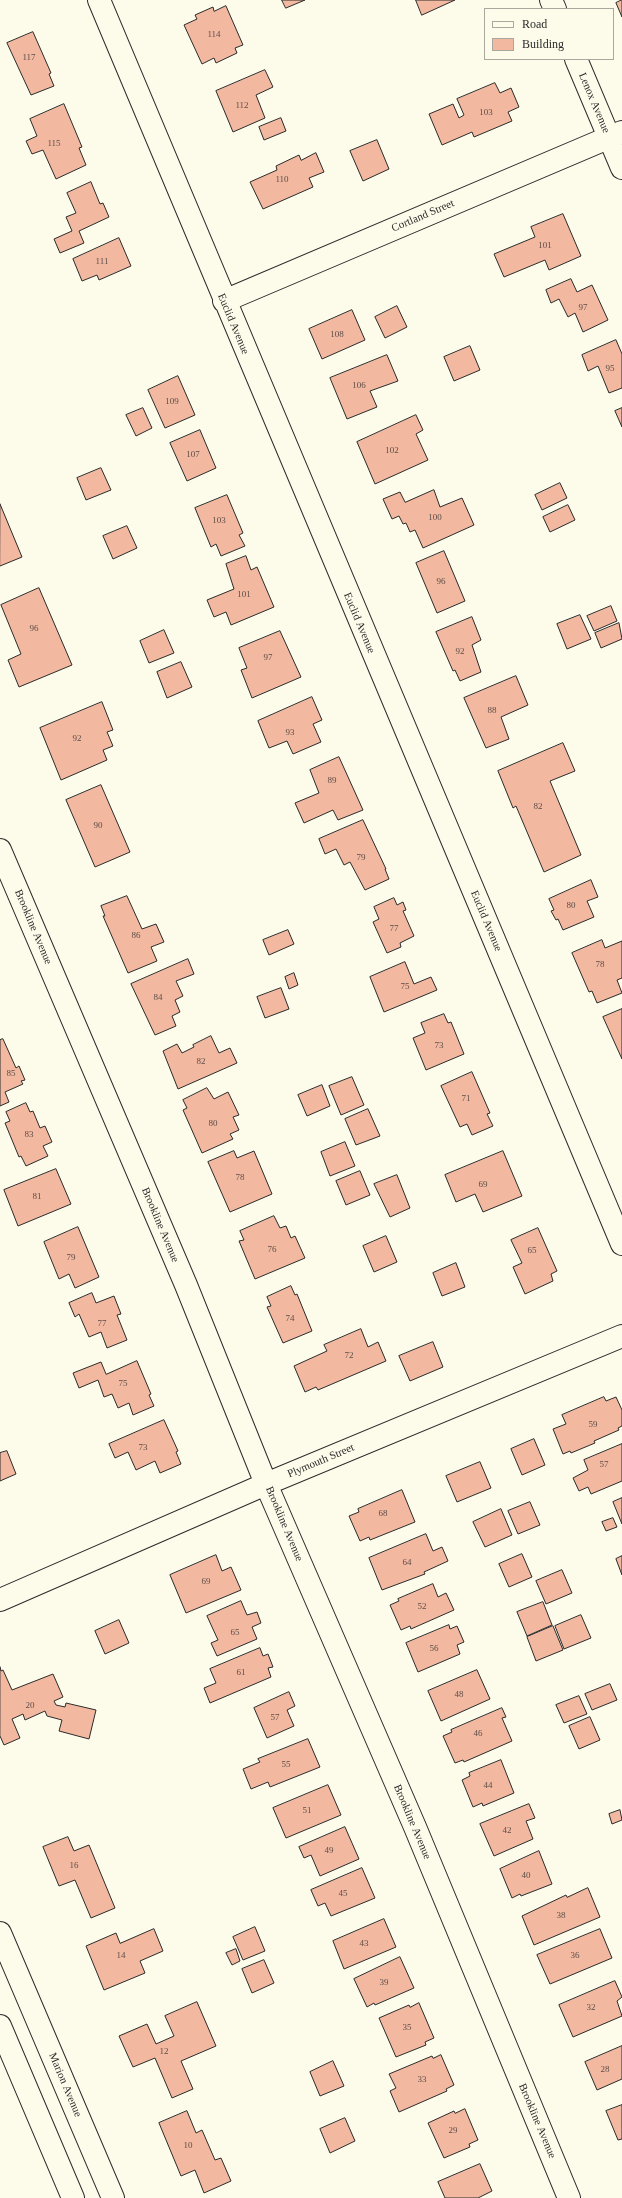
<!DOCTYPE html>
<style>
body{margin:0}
#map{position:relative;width:622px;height:2198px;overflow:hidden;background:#fdfbea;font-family:Georgia,serif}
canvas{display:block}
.legend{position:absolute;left:484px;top:8px;width:130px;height:52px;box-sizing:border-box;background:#fdfbea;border:1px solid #a9a89e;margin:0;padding:5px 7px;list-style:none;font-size:12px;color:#2b2b2b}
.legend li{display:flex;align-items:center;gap:8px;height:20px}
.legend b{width:20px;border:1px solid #a9a89e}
</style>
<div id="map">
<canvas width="622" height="2198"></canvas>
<ul class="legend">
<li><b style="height:5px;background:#fdfbea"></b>Road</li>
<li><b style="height:11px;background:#f2b8a0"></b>Building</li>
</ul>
</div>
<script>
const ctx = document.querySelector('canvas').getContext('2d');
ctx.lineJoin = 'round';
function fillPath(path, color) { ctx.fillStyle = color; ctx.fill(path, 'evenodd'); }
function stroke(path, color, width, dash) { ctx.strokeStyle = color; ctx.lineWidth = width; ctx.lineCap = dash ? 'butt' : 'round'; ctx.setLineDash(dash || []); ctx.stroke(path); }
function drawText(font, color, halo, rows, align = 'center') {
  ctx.font = font + ' Georgia,serif'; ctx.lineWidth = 3; ctx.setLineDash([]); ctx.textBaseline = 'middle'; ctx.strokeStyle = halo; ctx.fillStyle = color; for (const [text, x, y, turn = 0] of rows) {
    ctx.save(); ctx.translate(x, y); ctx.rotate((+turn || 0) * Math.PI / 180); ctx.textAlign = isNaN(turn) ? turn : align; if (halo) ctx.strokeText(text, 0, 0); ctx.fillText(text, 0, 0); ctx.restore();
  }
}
const building = new Path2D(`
 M282,0H305L286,8Z
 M416,0H455L422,15Z
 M622,0V17L616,3Z
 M226,6L243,45L235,48L237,53L216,63L214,58L202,64L184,25L197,19L195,15L213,7L214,11Z
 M33,32L51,73L49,74L54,86L31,95L7,43Z
 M265,70L273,87L256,95L265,118L233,132L216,91Z
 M495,83L500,93L511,88L519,107L508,112L512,121L474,137L472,132L442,145L429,114L453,104L459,118L464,115L457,99Z
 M64,104L82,147L79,148L86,165L56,179L43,150L32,154L26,141L37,136L30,119Z
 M281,118L286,131L264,140L259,127Z
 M377,140L389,169L363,181L350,151Z
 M316,153L324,172L309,178L313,187L263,209L250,182L277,170L276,166L299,155L301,160Z
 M91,182L100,204L103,203L109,217L79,231L84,243L60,253L54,239L72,231L66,217L76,213L67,193Z
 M563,214L581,256L549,270L545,260L504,277L494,254L535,237L531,227Z
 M119,238L131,266L99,280L97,275L82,281L73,259Z
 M571,279L577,292L592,285L608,320L583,332L575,313L568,317L559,299L551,303L546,290Z
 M397,306L407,327L385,338L375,317Z
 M352,310L365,340L322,359L309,329Z
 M616,340L622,354V388L609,393L598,366L588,371L582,355Z
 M470,346L480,370L454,381L444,357Z
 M387,355L398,381L370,391L377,407L347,419L330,378Z
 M178,376L195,415L165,428L148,390Z
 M143,408L152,428L136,436L126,415Z
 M622,408V427L615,411Z
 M416,415L423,430L416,434L428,460L375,484L357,442Z
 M200,430L216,468L187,481L170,443Z
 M101,468L111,490L86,500L77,478Z
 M560,483L567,498L542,510L535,495Z
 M434,490L440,507L462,498L474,525L423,548L415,530L410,532L406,523L403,524L399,516L392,519L383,499L400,492L405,502Z
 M227,495L243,533L239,535L245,546L221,556L216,544L211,547L195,508Z
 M0,504L22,557L0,566Z
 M568,505L575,520L550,532L543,517Z
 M127,526L137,548L113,559L103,536Z
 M444,551L465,601L437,613L416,563Z
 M246,556L251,570L257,567L274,607L231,625L226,612L214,617L207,600L234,589L226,564Z
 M39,588L72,665L19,687L8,660L21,654L1,605Z
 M611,606L617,621L594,631L587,616Z
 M580,615L591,639L567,649L557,624Z
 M472,617L481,640L472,645L481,672L460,681L455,670L453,671L436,632Z
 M619,623L622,639L601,648L595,633Z
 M164,630L174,653L149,663L140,641Z
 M280,631L301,677L252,698L241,670L247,668L239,648Z
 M181,662L192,687L167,698L157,672Z
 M516,676L528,705L501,717L509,739L486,748L464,698Z
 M312,697L322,720L313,724L321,742L293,754L287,741L269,748L258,721Z
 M102,702L113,730L107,732L113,746L103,750L107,760L61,780L40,728Z
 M563,743L575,771L550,781L581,855L544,872L516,806L513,808L498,771Z
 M339,757L363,810L338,820L333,810L304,823L295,803L319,793L310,770Z
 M101,785L130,852L95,867L66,800Z
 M363,820L386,869H385L389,879L365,890L350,862L344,865L336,849L325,854L319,839Z
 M591,880L598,897L587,901L594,917L563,930L558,919L556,920L551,911L554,910L549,899Z
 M127,896L142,929L156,924L164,942L151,947L157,961L128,973L103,916H105L101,906Z
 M394,898L397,905L403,902L406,910L403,911L414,936L400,943L401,947L387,953L373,922L379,919L374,907Z
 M288,930L294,944L269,955L263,940Z
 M602,940L605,948L622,941V978L617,980L622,993L597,1003L592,991L589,992L572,953Z
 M188,959L194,974L176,981L183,996L175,1000L180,1012L172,1016L176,1026L155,1035L131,984Z
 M405,962L414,984L431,977L437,990L384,1012L370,977Z
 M294,973L298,985L289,989L285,977Z
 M281,988L289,1009L265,1018L257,997Z
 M622,1009V1059L603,1017Z
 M444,1014L448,1023L451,1022L464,1054L426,1070L413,1038L425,1033L421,1023Z
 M211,1036L219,1053L230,1048L237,1063L178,1089L163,1051L177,1044L182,1053L194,1047L193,1045Z
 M3,1039L16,1068L19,1066L25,1080L21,1081L23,1084L5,1092L9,1102L0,1106V1040Z
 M472,1072L490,1113L487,1114L493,1126L472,1135L467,1124L460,1127L441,1086Z
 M352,1077L364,1105L341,1115L329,1086Z
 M322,1085L330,1106L307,1116L298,1095Z
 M207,1088L214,1099L228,1092L239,1115L233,1117L239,1130L230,1134L233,1139L202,1153L183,1110L187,1108L183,1100Z
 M26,1103L30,1112L33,1111L40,1128L45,1126L52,1142L43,1146L48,1156L26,1166L21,1156L19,1157L5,1123L10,1121L6,1112Z
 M368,1109L380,1136L356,1145L345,1119Z
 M345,1142L355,1166L330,1176L321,1152Z
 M234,1151L237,1158L254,1151L272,1194L230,1212L208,1162Z
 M503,1151L522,1196L483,1212L475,1194L456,1202L445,1175Z
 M56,1169L71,1204L18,1226L4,1190Z
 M360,1171L370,1195L346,1205L336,1181Z
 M397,1175L410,1208L390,1217L374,1184Z
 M274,1216L280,1228L286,1226L291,1238L295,1236L305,1258L255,1279L239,1241L244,1240L240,1231Z
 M78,1227L99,1277L75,1288L69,1274L59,1279L44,1242Z
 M538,1228L557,1271L551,1274L553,1281L525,1294L513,1267L522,1263L511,1240Z
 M386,1236L397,1262L374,1272L363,1246Z
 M456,1263L465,1287L442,1296L433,1273Z
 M291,1286L295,1295L297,1294L312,1331L283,1343L267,1307L271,1306L267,1297Z
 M92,1293L96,1303L114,1296L121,1314L117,1315L127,1340L107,1348L101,1332L89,1337L79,1314L75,1317L69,1303Z
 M361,1329L368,1347L378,1342L386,1361L318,1390L316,1387L305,1392L294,1366L327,1351L324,1345Z
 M433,1342L443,1367L410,1381L399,1356Z
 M137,1361L151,1394L149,1395L154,1406L133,1415L129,1403L118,1408L112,1394L104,1397L98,1380L79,1388L73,1373L101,1362L106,1374Z
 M604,1397L606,1401L616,1397L622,1410V1426L618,1428L619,1430L594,1441L595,1443L571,1453L570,1451L563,1454L553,1429L566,1424L562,1415Z
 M164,1420L178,1451L176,1452L181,1464L160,1473L155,1461L136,1470L128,1452L115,1458L109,1444Z
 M534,1439L545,1465L522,1475L511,1449Z
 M622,1444V1481L591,1494L588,1487L579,1491L573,1478L588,1470L584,1460Z
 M7,1451L16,1474L0,1481V1453Z
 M480,1462L491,1488L457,1502L446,1476Z
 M402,1490L415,1522L370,1540L369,1537L360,1541L349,1516L359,1512L358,1509Z
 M622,1498V1524L613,1502Z
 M530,1502L540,1525L518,1534L508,1511Z
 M501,1509L512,1535L485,1547L473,1522Z
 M613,1518L617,1527L606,1531L602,1522Z
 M426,1534L433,1551L442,1547L448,1561L424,1572L425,1574L382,1590L369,1558Z
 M522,1554L532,1577L509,1587L499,1564Z
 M216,1555L222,1571L231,1567L241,1590L186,1613L170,1575Z
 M622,1556V1575L616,1559Z
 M562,1570L572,1593L546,1604L536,1581Z
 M433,1584L438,1597L446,1593L454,1610L411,1629L410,1626L401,1630L390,1605L399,1601L398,1599Z
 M241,1601L247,1615L257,1612L261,1623L252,1627L257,1639L217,1656L211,1643L218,1640L207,1616Z
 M543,1602L552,1625L527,1636L517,1612Z
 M581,1615L591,1638L564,1649L555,1626Z
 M119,1620L129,1643L105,1654L95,1631Z
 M449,1625L450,1629L457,1626L464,1642L457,1645L460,1654L418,1672L406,1643Z
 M553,1626L563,1650L536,1661L527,1637Z
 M260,1648L263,1656L268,1654L273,1667L268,1668L271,1677L210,1703L204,1688L216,1683L210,1669Z
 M0,1667L1,1671L3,1670L12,1690L53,1674L63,1697L54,1701L56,1705L65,1707L66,1703L96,1710L89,1739L59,1731L62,1720L47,1716L45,1711L25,1720L23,1714L12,1719L20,1738L4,1745L0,1736Z
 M477,1670L490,1699L441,1721L428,1691Z
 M610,1684L617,1700L592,1710L585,1694Z
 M289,1692L295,1706L287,1710L294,1726L267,1738L254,1708Z
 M579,1696L587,1714L564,1723L556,1705Z
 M502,1708L506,1717L502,1718L512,1741L464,1762L463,1760L455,1763L443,1736L452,1732L451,1730Z
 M590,1717L600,1740L579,1749L569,1726Z
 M308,1739L320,1767L270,1787L268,1782L251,1789L243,1769L260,1762L258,1759Z
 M501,1760L514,1793L483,1806L482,1803L473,1807L462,1780L470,1776L469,1773Z
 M328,1785L341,1815L286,1838L273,1808Z
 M529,1804L535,1818L526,1821L533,1839L494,1856L480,1824Z
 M620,1810L622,1820L612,1824L609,1814Z
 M345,1827L359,1859L320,1876L311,1855L304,1858L299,1847Z
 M68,1837L74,1851L89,1845L115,1908L91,1918L75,1880L59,1886L43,1847Z
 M539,1851L552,1884L521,1896L520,1894L512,1898L500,1869Z
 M362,1868L375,1898L331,1916L325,1903L318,1906L311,1890Z
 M588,1888L600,1917L534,1945L522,1916L566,1895L567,1897Z
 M384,1919L396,1947L344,1969L333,1941Z
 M255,1927L265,1951L243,1960L233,1937Z
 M154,1929L163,1951L140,1961L145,1973L104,1990L86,1946L116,1933L120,1943Z
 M600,1929L612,1958L550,1984L537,1955Z
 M236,1949L240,1961L232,1965L226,1953Z
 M400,1957L414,1988L375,2005L374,2003L367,2007L354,1979Z
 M264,1960L274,1983L252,1993L242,1969Z
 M615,1981L622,1997L617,2001L622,2016L573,2037L559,2005Z
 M197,2002L216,2046L181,2061L193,2089L172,2098L155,2058L133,2067L119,2036L147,2024L156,2044L174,2036L165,2016Z
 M419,2003L434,2038L425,2042L426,2045L396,2057L379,2018L409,2005L410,2007Z
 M622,2046V2079L597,2090L585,2062Z
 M441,2055L454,2085L446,2089L447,2091L399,2112L390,2091L396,2088L389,2074L432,2056L433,2058Z
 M333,2061L344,2086L320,2096L310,2072Z
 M622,2105V2139L618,2140L606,2111Z
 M465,2109L478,2140L469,2144L470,2147L444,2158L428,2123L454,2111L455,2113Z
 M187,2111L196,2133L202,2130L215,2160L221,2158L231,2181L204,2193L195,2170L181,2176L159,2123Z
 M345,2118L355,2141L330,2153L320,2129Z
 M480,2164L492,2191L478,2198H445L438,2182Z`);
fillPath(building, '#f2b8a0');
stroke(building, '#2b2b2b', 1);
const minor = new Path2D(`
 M99,0L622,1244
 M551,0L555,9
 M576,59L622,168
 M224,301L622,132
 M0,850L186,1285L266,1484L415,1827L569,2198
 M0,1600L266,1484L622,1336
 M0,1933L113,2198
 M0,2026L73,2198`);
stroke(minor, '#2b2b2b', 24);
stroke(minor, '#fdfbea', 22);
drawText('9px', '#5d4e48', null, [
 ["114",214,35],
 ["117",29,58],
 ["112",242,106],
 ["103",486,113],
 ["115",54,144],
 ["110",282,180],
 ["101",545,246],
 ["111",102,262],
 ["97",583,308],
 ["108",337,335],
 ["95",610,369],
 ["106",359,386],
 ["109",172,402],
 ["102",392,451],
 ["107",193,455],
 ["100",435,518],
 ["103",219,521],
 ["96",441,582],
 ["101",244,595],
 ["96",34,629],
 ["92",460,652],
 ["97",268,658],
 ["88",492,711],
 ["93",290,733],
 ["92",77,739],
 ["89",332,781],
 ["82",538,807],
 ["90",98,826],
 ["79",361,858],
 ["80",571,906],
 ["77",394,929],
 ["86",136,936],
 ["78",600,965],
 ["75",405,987],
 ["84",158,998],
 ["73",439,1046],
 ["82",201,1062],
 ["85",11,1074],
 ["71",466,1099],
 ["80",213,1124],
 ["83",29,1135],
 ["78",240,1178],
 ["69",483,1185],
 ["81",37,1197],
 ["76",272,1250],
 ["65",532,1251],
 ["79",71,1258],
 ["74",290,1319],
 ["77",102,1324],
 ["72",349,1356],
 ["75",123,1384],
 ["59",593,1425],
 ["73",143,1448],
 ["57",604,1465],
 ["68",383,1514],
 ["64",407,1563],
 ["69",206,1582],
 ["52",422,1607],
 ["65",235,1633],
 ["56",434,1649],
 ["61",241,1673],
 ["48",459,1695],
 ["20",30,1706],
 ["57",275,1718],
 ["46",478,1734],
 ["55",286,1765],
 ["44",488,1786],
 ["51",307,1811],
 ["42",507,1831],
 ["49",329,1851],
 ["16",74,1866],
 ["40",526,1876],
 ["45",343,1894],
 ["38",561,1916],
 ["43",364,1944],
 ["14",121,1956],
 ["36",575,1956],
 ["39",384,1983],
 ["32",591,2008],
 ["35",407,2028],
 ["12",164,2052],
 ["28",605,2070],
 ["33",422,2080],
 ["29",453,2131],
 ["10",188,2146]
]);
drawText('11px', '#2b2b2b', '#fdfbea', [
 ["Lenox Avenue",594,103,67],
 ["Cortland Street",423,216,-23],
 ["Euclid Avenue",233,324,67],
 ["Euclid Avenue",359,623,67],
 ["Euclid Avenue",486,921,67],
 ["Brookline Avenue",33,927,67],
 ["Brookline Avenue",160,1225,67],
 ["Plymouth Street",321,1461,-23],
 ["Brookline Avenue",284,1524,67],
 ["Brookline Avenue",412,1822,67],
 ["Marion Avenue",65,2085,67],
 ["Brookline Avenue",537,2121,67]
]);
</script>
